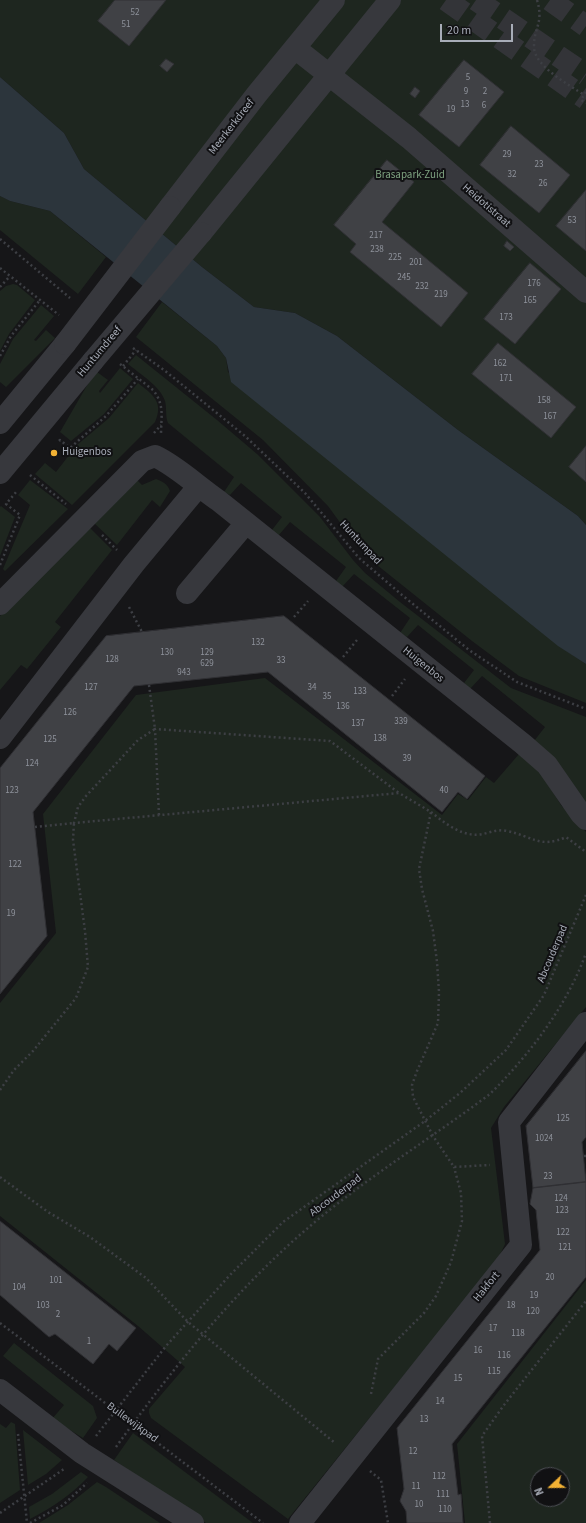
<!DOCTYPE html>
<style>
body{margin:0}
#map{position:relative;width:586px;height:1523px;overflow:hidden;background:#161618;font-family:"Source Sans 3",sans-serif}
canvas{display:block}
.north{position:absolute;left:530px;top:1467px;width:40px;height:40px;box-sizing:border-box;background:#111113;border:1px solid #4d4f55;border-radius:50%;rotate:248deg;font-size:11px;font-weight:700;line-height:16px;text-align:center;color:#a8adb8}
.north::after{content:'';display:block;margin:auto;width:14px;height:18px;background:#f2b134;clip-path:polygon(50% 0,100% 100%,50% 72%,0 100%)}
.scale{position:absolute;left:440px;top:24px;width:73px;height:18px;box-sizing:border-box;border:2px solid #a8adb8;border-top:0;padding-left:5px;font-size:12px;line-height:14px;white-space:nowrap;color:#a8adb8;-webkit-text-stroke:3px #111113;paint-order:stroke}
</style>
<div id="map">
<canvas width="586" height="1523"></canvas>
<div class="north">N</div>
<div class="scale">20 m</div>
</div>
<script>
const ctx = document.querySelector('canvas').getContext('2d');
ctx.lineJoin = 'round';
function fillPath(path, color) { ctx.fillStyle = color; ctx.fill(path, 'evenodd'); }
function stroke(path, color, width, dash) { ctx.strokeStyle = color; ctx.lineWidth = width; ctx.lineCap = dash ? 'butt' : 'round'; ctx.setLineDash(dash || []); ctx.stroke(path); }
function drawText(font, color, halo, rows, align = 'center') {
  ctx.font = font + ' "Source Sans 3",sans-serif'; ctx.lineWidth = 4; ctx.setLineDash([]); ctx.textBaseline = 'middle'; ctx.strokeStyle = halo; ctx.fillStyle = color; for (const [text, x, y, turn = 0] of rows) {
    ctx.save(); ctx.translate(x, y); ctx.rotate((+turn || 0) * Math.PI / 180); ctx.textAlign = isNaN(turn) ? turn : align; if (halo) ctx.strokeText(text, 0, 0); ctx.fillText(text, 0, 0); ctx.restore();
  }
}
fillPath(new Path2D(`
 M0,0H586V525L578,516L458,430L337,336L295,313L254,307L202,267L84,169L64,133L0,77Z
 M0,196L10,201L50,211L106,257L78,294L0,230Z
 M13,284L17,285L35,300L9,334L0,351V291L6,286Z
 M162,302L217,346L226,358L228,372L558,645L586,664V703L519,676L472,641L372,561L352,539L328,506L263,440L136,337Z
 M41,305L54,316L34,340L36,341L46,330L55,338L6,387L0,382V364L13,339Z
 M136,355L217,420L257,454L320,517L353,560L365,573L400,602L511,688L586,717V804L534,741L545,727L482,676L470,689L464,683L474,670L418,625L407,637L400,633L410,618L354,574L342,587L336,581L346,567L290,522L278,536L272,530L282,517L241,483L230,495L224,492L234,477L168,423C165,416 167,408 165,401C160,386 140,374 128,364Z
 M120,368L133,379L104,414L71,441L60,432L89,382L97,372L108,380L99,391L100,393Z
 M138,383C153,395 164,402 155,422L72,505L35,474L45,463L56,472L77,445L109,418Z
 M156,479C163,482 167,483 170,491L160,507L152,500L117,545L94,523L137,480L142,485Z
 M30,480L68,509L5,571L3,569L30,505L18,495Z
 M1,506L15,517L0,556V507Z
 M90,528L112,550L55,622L61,627L27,669L21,665L0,690V616Z
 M265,678L442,815L458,794L468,800L486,777L494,783L519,754L540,772L561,805L586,832V1007L504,1107L491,1128L505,1244L498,1259L288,1519L151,1418L149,1413V1409L185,1367L138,1326L0,1216V1003L56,933L43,814L136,695Z
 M586,1280V1523H465L457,1444ZM538,1475H562V1499H538Z
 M14,1343L93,1406L97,1418L83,1438L52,1419L64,1405L3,1356Z
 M11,1422L15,1424L20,1490L0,1503V1424L6,1428Z
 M23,1430L62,1460L46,1474L28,1485Z
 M133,1433L253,1523H206L114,1460Z
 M81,1472L88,1477C71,1495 53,1507 30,1519L29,1507L52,1494Z
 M97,1482L106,1487L160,1523H39L68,1505Z`), '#1e261f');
fillPath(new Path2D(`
 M0,77L64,133L84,169L202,267L254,307L295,313L337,336L458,430L578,516L586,525V664L558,646L231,382L226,358L217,346L50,211L10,201L0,196Z`), '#2c353c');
const building = new Path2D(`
 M115,0H166L129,46L98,21Z
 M166,59L174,64L167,72L160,66Z
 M464,60L504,92L459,147L419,115Z
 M415,87L420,91L415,98L410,94Z
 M511,126L570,175L539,213L480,165Z
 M387,160L414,182L382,222L468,293L441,327L350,252L356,244L334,225Z
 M586,190V251L556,226Z
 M507,241L514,247L510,251L504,246Z
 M530,263L561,289L515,344L484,319Z
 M498,343L576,407L551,438L472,374Z
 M586,446V482L569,467Z
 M284,616L485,776L467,799L458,792L442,812L268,672L134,686L33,812L47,936L0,994V768L106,636Z
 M586,1051V1137L582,1142L586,1182L533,1188L526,1126Z
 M586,1182V1277L452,1444L458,1495L461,1494L463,1523H407L406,1511L400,1501L404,1489L397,1428L540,1250L536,1210L530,1204L533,1188Z
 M0,1221L136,1328L117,1351L109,1344L93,1364L55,1334L49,1337L0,1295Z`);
fillPath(building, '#404145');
stroke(building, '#303034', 1);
stroke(new Path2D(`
 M446,0L586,99
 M476,0L586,75
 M550,0L586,26`), '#333438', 22, [22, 11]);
stroke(new Path2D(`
 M537,0C544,23 534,27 534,46C533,66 570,85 584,95
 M586,92L581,100L586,103
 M0,239L70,298
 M0,268L59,315
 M0,287L10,276
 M133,348L164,370L245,436L305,493L359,558L402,595L469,650L517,682L586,709
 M0,356L11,336L40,300
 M120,364L153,390C165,405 161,417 161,435
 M123,366L136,350
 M154,433L161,425
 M59,441L60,440L70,448L106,416L138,379
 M30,475L66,504
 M102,535L117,550
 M0,565L20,515L6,504L17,491
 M129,607L142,632
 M294,617L308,601
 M343,657L357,640
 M149,685L155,729L138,740L86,796L78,807L74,823L399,793L431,812L419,869L422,889L433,931L437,962L439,992L438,1023L417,1071L412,1085L413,1097L433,1136L454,1167L490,1165
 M392,696L405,679
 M431,812C446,824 463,838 483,834C491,832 499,829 507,831C532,836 540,849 566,837L586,852
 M159,815L155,729L330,741L399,793
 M0,1090L14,1070L33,1051L76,998L88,967L85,931L73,840L74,823L35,827
 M584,1156H586
 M0,1177L48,1212L90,1237L146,1278L188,1322L335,1443
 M0,1323L263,1523
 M371,1394L378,1359L424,1313L436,1296L451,1262L462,1221L461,1193L454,1167
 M18,1434L27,1523
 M96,1436L166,1346L230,1275L283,1222L425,1121L460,1093L506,1050L544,995L586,895
 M116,1447C173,1368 235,1290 309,1227C366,1178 430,1139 490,1094C529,1055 567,1006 586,953
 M370,1471L381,1480L388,1523
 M0,1513L64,1469
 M30,1523L63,1505L87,1483
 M490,1523L482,1436L504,1405L586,1301`), '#3d3f44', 2.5, [2, 3]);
stroke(new Path2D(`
 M295,48L409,138L586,292
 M170,207L257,94L334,0
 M201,233L390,0
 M0,423L65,344
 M0,473L93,361
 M187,593L246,523
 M0,604L142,461L155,456C178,467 197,486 219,501L523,744L547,765L581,814L586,819
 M0,738L134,564L198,487
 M0,1390L82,1453L193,1523
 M300,1523L521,1245L509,1122L586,1023`), '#37383d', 22);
stroke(new Path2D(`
 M65,344L170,207
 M93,361L201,233`), '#37383d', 22);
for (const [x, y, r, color] of [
 [54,453,4,"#f2b134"]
]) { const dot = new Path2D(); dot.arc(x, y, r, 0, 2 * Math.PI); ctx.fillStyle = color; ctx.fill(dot); stroke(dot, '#111113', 1.5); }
drawText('9px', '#8e929b', null, [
 ["52",135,13],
 ["51",126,25],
 ["5",468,78],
 ["9",466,92],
 ["2",485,92],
 ["13",465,105],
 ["6",484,106],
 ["19",451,110],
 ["29",507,155],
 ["23",539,165],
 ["32",512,175],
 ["26",543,184],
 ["53",572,221],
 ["217",376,236],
 ["238",377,250],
 ["225",395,258],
 ["201",416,263],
 ["245",404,278],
 ["176",534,284],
 ["232",422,287],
 ["219",441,295],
 ["165",530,301],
 ["173",506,318],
 ["162",500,364],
 ["171",506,379],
 ["158",544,401],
 ["167",550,417],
 ["132",258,643],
 ["130",167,653],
 ["129",207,653],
 ["128",112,660],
 ["33",281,661],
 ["629",207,664],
 ["943",184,673],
 ["127",91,688],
 ["34",312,688],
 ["133",360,692],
 ["35",327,697],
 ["136",343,707],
 ["126",70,713],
 ["339",401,722],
 ["137",358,724],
 ["138",380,739],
 ["125",50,740],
 ["39",407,759],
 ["124",32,764],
 ["123",12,791],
 ["40",444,791],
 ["122",15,865],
 ["19",11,914],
 ["125",563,1119],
 ["1024",544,1139],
 ["23",548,1177],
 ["124",561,1199],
 ["123",562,1211],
 ["122",563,1233],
 ["121",565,1248],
 ["20",550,1278],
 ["101",56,1281],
 ["104",19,1288],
 ["19",534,1296],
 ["103",43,1306],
 ["18",511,1306],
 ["120",533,1312],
 ["2",58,1315],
 ["17",493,1329],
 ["118",518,1334],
 ["1",89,1342],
 ["16",478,1351],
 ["116",504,1356],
 ["115",494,1372],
 ["15",458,1379],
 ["14",440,1402],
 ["13",424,1420],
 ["12",413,1452],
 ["112",439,1477],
 ["11",416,1487],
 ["111",443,1495],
 ["10",419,1505],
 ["110",445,1510]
]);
drawText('11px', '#a8adb8', '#111113', [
 ["Meerkerkdreef",232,127,-52],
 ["Heidotistraat",486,206,41],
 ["Huntumdreef",100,352,-50],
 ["Huntumpad",360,543,47],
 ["Huigenbos",423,665,39],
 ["Abcouderpad",553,954,-67],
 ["Abcouderpad",336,1196,-37],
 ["Hakfort",487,1287,-51],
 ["Bullewijkpad",132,1423,36]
]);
drawText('11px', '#7fa381', '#111113', [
 ["Brasapark-Zuid",410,176]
]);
drawText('11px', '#a8adb8', '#111113', [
 ["Huigenbos",62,453]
], 'left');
</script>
